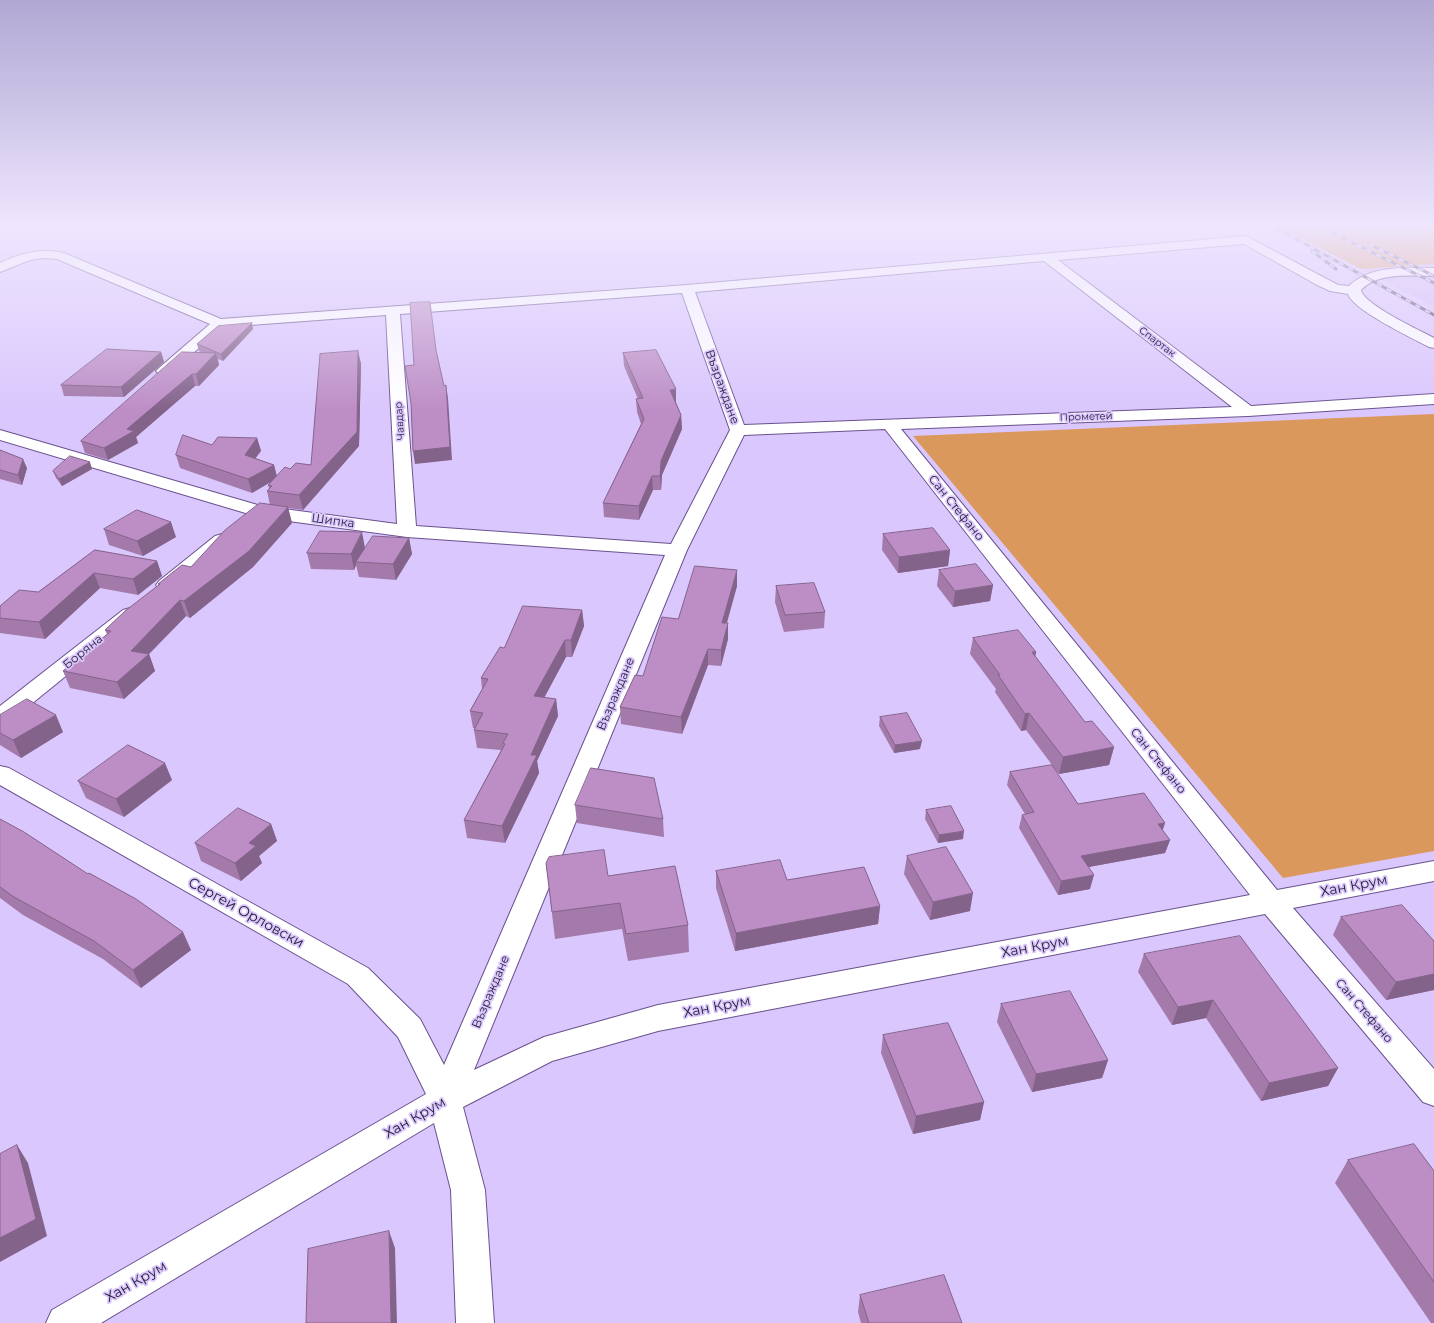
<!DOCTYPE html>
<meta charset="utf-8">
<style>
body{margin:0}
canvas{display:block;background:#dac7fd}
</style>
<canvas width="1434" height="1323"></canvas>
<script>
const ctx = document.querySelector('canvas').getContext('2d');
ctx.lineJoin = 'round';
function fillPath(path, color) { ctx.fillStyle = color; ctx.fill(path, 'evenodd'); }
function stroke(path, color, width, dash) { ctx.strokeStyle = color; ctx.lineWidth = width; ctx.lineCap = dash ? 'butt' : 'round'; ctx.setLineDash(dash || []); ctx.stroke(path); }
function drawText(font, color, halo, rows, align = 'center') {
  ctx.font = font + ' Montserrat,sans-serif'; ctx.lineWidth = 3.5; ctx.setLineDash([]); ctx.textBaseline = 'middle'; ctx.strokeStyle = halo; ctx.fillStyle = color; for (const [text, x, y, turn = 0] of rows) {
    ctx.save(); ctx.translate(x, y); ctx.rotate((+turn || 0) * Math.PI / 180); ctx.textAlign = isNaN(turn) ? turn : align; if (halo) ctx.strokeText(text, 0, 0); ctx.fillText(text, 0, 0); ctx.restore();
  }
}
fillPath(new Path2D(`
 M1434,264V307L1361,269Z`), '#d1bbf6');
fillPath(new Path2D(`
 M1274,225H1434V264L1361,269Z
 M1434,414V851L1283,878L913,436Z`), '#db985c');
const street = new Path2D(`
 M1246,236L1338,285L1349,286C1370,265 1406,268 1434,268V276C1411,276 1378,272 1361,290C1363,304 1419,330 1434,338V348L1429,347C1412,338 1353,310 1348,294L1330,291L1317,285L1244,244L1058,260L1251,406L1434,394V404L1248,416L901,429L1277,890L1434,861V881L1293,908L1434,1069V1106L1423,1102L1265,914L658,1031L552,1061L463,1107L485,1190L494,1323H456L451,1190L434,1123L101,1323H46L52,1310L426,1094L398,1037L348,984L0,785V766L9,768L368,968L420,1019L444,1065L665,555L407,537L259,517L0,440V430L261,506L397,524L386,315L223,327L169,374L164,376L159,374L156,371L159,368L210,324L57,259L44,258L30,260L0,272V263C20,253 42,248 64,253L221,319L687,285ZM1044,261L1232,407L744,425L695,292ZM682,293L730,430L671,544L416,526L400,314ZM885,429L1250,895L658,1005L544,1037L474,1070L687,550L744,435Z
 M222,534L229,536L232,540L229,544L173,589L166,591L159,589L156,585L159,581L215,536Z
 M130,608L137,610L140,614L137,618L8,723L0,725V706L123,610Z`);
stroke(street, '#6a528e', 2);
fillPath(street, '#fff');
const rail = new Path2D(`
 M1271,225L1434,315
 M1317,225L1434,283
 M1369,244L1434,276
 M1312,251L1336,269`);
stroke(rail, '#564b6b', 3);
stroke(rail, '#dac7fd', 2, [5.5]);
fillPath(new Path2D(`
 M253,329L223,361L218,359L219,365L199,386H195L136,437L138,443L108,460L85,453L81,441L203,353L199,351L197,344Z
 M358,351L361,364L359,446L303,510L288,508L292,523L253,567L190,618L186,616L149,654L155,671L124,699L70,688L63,671L107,634L105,630L158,586V584L191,567L270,505L267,491L269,488L268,485L271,482L252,493L180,468L176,455L212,445L257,438L261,451L255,458L274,465L277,476L290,469L311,465Z
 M161,352L164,362L124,397L64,396L61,385Z
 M623,353L676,402L681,415L682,429L662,475L661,490H653L639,520L604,517L603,503L641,424L637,412L636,399H638L624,366Z
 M0,450L27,468L22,485L0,479Z
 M92,469L62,486L56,478L53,471Z
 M104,529L176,537L143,556L109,545Z
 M883,534L950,550L948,566L898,573L882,550Z
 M409,538L412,554L396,580L359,577L356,565L354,570L311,569L307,553L365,548Z
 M95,550L157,561L162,576L138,595L100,588L45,639L0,633V606L38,592Z
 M939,570L993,585L990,601L953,607L937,586Z
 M737,586L727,623L728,639L721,666L708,665L682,734L621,724L620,707L643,676L678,619Z
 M776,586L825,612L824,628L784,632L775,602Z
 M582,610L584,626L572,657H566L544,698L556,699L558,716L537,761L539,773L505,843L467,838L464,820L501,750L477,748L474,730L475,728H473L470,711L482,689L481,678L504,648Z
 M973,638L1036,652L1035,656L1085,722L1114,747L1109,765L1059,774L1053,767L1078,804L1163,831L1170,840L1165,853L1088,867L1090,889L1058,895L1019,828L1022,815L1025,814L1007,785L1010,772L1052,765L1026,730L1021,731L995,692L996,689L970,654Z
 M0,715L63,732L21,758L0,745Z
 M880,717L920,749L894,753L879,726Z
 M172,780L124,817L86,798L78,781Z
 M575,805L663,819L664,837L577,823Z
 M926,810L963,839L938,843L925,819Z
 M0,819L191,950L141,988L103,959L23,915L0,898Z
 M271,824L277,841L259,856L262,863L241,881L201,861L195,843Z
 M907,856L970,911L930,920L904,874Z
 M546,863L608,876L688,925L689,952L628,961L622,929L555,939Z
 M716,871L787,880L880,906L878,924L735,951L716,888Z
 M1341,917L1434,941V990L1386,1000L1333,935Z
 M1144,954L1338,1068L1328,1086L1261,1101L1206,1018L1172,1025L1138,972Z
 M1001,1004L1108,1060L1102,1078L1032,1092L997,1022Z
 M883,1035L984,1102L980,1120L913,1134L881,1053Z
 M1348,1160L1434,1171V1323H1431L1335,1183Z
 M860,1295L962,1323H861L858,1312Z`), '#a37aaa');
fillPath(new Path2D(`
 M252,323L253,329L223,361L221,354Z
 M358,351L361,364L359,446L303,510L299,495Z
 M161,352L164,362L124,397L121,387Z
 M216,353L219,365L199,386L196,374Z
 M192,374L195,386L136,437L138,443L108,460L104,448L127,429Z
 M446,385L448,398L452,460L415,464L413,451Z
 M676,389V402L670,403V390Z
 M681,415L682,429L662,475L661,490L660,476L661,461Z
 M257,438L261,451L248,468L245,455Z
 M23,459L27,468L22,485L18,475Z
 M90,462L92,469L62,486L59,479Z
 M274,465L277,478L252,493L248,479Z
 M652,476L653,490L639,520V506Z
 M288,507L292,523L253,567L190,618L184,601Z
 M171,522L176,537L143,556L137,541Z
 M362,532L365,548L356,562V565L354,570L351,554Z
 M409,538L412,554L396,580L393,564Z
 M950,550L948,566L898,573L899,557Z
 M157,561L162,576L138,595L133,579Z
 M737,570V586L722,639V623Z
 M94,573L100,588L45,639L39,622Z
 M993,585L990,601L953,607L955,591Z
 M180,600L186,616L149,654L155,671L124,699L117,682L131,651Z
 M582,610L584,626L572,657L571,640Z
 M728,623V639L721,666V650Z
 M565,640L566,657L536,713L534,696Z
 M708,649V665L682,734L681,717Z
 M1032,652H1036L1033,668Z
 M556,699L558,716L537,761L539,773L505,843L502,826L531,755Z
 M1029,713L1026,730L1021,731L1025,714Z
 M56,715L63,732L21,758L13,740Z
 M922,741L920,749L894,753L895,745Z
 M1114,747L1109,765L1059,774L1063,757Z
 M165,763L172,780L124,817L116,799Z
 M1165,823L1161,836L1158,824Z
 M271,824L277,841L259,856L262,863L241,881L235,863L249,843Z
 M964,831L963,839L938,843L939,835Z
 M1170,840L1165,853L1078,869L1081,856Z
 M1094,875L1090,889L1058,895L1061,881Z
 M973,893L970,911L930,920L933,902Z
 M880,906L878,924L735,951L736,933Z
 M183,932L191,950L141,988L133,970Z
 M1434,974V990L1386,1000L1396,982Z
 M1213,1000L1206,1018L1172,1025L1178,1007Z
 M1108,1060L1102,1078L1032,1092L1036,1074Z
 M1338,1068L1328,1086L1261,1101L1269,1083Z
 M984,1102L980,1120L913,1134L916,1116Z
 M17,1145L28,1163L47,1236L0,1262V1238Z
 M389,1231L395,1248L397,1323H391Z`), '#84638b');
const building = new Path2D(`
 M430,302L436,350L444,386L446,385L450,447L413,451L411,403L405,366L414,365L410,303Z
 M252,323L221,354L197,344L218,326Z
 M107,349L161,352L121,387L61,385Z
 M656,350L676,389L670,390L681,415L661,461L660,476H652L639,506L603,503L644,419L636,399L643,398L623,353Z
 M358,351L357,432L299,495L267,491L272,486L268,485L285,467L290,469L296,463L311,465L320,354Z
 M182,352L216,353L196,374H192L127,429L134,431L104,448L81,441Z
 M183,435L212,445L218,437L257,438L245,455L274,465L248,479L176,455Z
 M0,450L23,459L18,475L0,470Z
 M70,456L90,462L59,479L53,471Z
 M260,503L288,507L249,551L184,601L180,600L131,651L149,654L117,682L63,671L111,631L105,630L125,611L160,584H158L182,565L191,567L225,530Z
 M137,510L171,522L137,541L104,529Z
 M933,528L950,550L899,557L883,534Z
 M320,531L362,532L351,554L307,553Z
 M373,536L409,538L393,564L356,562Z
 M95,550L157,561L133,579L94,573L39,622L0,618V606L19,590L38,592Z
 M976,564L993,585L955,591L939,570Z
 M695,566L737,570L722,623H728L721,650L708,649L681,717L620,707L635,675L643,676L662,617L678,619Z
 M814,583L825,612L785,615L776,586Z
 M523,606L582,610L571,640H565L534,696L556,699L531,755H537L502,826L464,820L505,744L503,743L508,734L474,730L483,713L470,711L488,679L481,678L500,647L504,648Z
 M1018,630L1036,652H1032L1085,722L1092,721L1114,747L1063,757L1029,713L1025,714L998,675H1000L973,638Z
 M27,699L56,715L13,740L0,733V715Z
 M907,713L922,741L895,745L880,717Z
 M128,745L165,763L116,799L78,781Z
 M1052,765L1078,804L1144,793L1165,823L1158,824L1170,840L1081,856L1094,875L1061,881L1022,815L1034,812L1010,772Z
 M591,768L654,778L663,819L575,805Z
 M951,806L964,831L939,835L926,810Z
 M238,808L271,824L249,843L256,846L235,863L195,843Z
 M0,819L24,832L88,874L89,873L136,899L183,932L133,970L94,941L14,897L0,887Z
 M946,847L973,893L933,902L907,856Z
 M604,850L608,876L675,866L688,925L626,934L620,903L552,912L546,863L549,857Z
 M780,860L787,880L864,867L880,906L736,933L716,871Z
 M1402,905L1434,941V974L1396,982L1341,917Z
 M1240,936L1338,1068L1269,1083L1213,1000L1178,1007L1144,954Z
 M1070,991L1108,1060L1036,1074L1001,1004Z
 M948,1023L984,1102L916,1116L883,1035Z
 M1414,1144L1434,1171V1282L1348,1160Z
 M17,1145L36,1219L0,1238V1154Z
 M389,1231L391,1323H306L308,1249Z
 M944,1275L962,1323H869L860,1295Z`);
fillPath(building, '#bd8ec6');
stroke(building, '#84638b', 1);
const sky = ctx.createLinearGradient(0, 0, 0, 410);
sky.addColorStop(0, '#b0a8d3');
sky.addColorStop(0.55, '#eee6fe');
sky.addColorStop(1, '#eee6fe00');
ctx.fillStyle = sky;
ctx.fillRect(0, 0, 1434, 410);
drawText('10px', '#292039', '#dac7fd', [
 ["Спартак",1157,342,37],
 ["Прометей",1086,417,-2],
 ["Чавдар",400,421,-94]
]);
drawText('12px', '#292039', '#dac7fd', [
 ["Възраждане",722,387,70],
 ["Сан Стефано",956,508,51],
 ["Шипка",333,521,8],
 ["Боряна",83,652,-39],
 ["Възраждане",616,694,-67],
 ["Сан Стефано",1158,761,51],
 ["Възраждане",491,992,-67],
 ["Сан Стефано",1364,1011,49]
]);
drawText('14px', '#292039', '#dac7fd', [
 ["Хан Крум",1354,886,-11],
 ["Сергей Орловски",246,913,29],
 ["Хан Крум",1035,947,-11],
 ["Хан Крум",717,1007,-11],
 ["Хан Крум",415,1118,-30],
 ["Хан Крум",136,1282,-30]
]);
</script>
